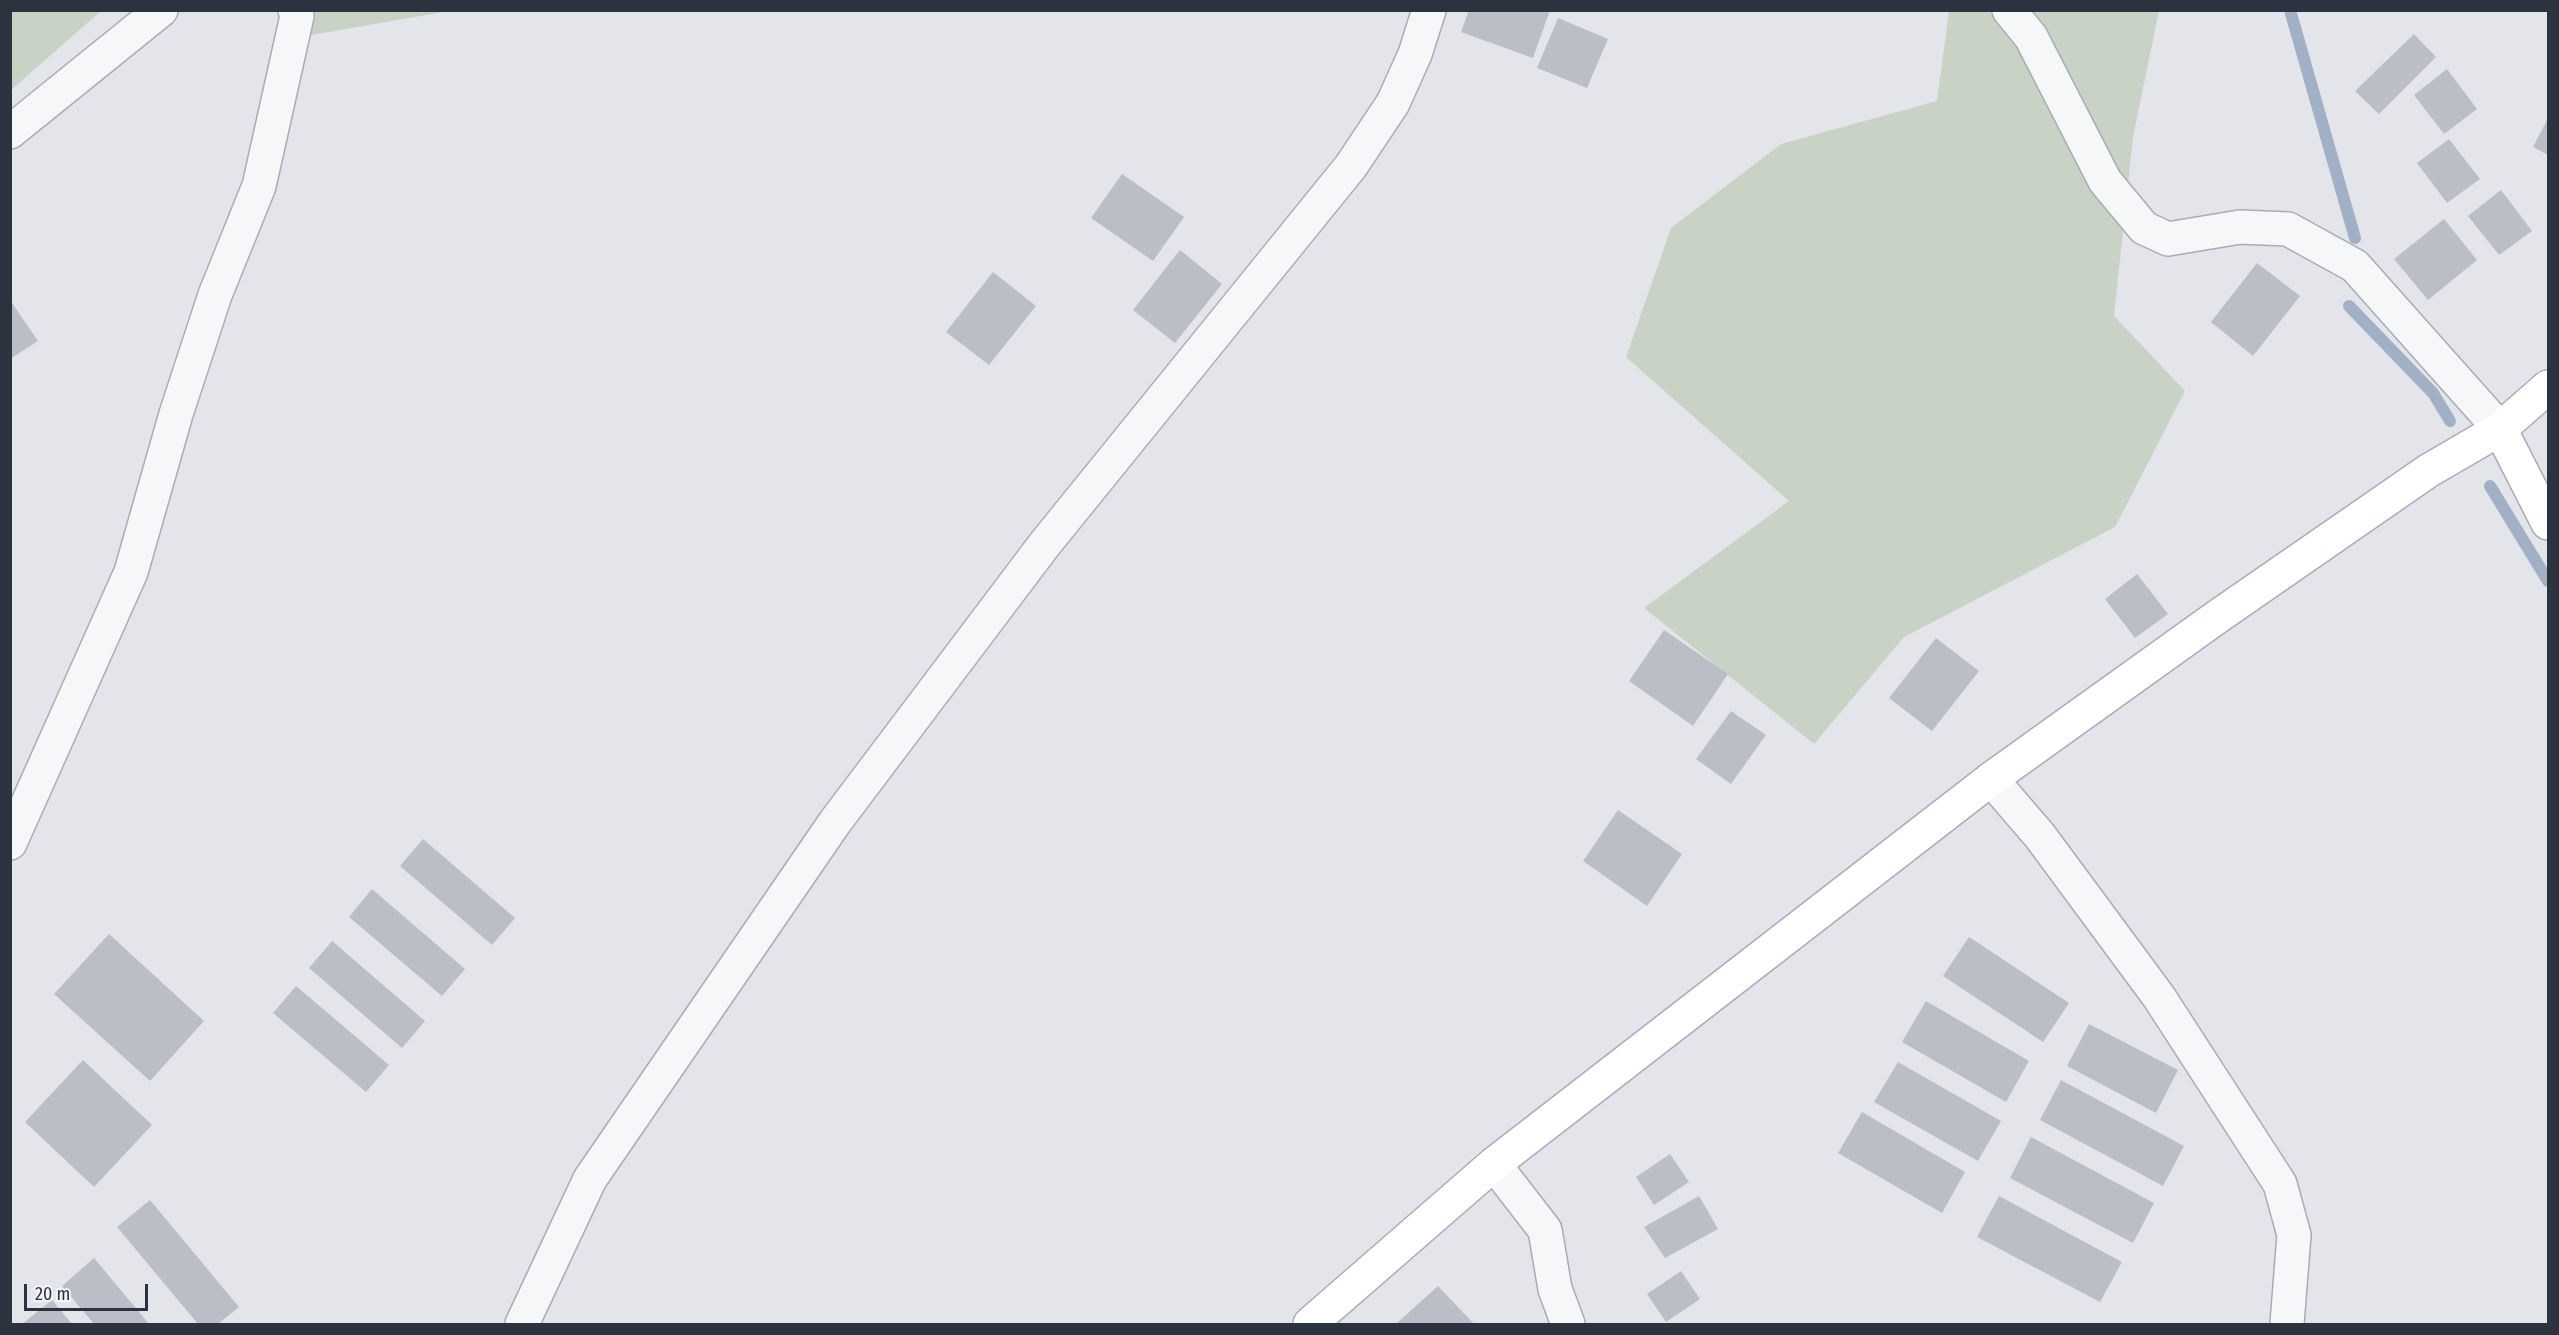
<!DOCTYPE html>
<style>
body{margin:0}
#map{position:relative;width:2559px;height:1335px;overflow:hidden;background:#e3e5ea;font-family:"Fira Sans Condensed",sans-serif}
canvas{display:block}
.frame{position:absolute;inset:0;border:12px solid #2d3241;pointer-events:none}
.scale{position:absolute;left:24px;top:1284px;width:124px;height:27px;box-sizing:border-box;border:3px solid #2d3241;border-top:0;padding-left:8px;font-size:18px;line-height:21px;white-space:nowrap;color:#2d3241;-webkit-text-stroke:4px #f3f4f7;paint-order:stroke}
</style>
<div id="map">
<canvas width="2559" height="1335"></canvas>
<div class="frame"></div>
<div class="scale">20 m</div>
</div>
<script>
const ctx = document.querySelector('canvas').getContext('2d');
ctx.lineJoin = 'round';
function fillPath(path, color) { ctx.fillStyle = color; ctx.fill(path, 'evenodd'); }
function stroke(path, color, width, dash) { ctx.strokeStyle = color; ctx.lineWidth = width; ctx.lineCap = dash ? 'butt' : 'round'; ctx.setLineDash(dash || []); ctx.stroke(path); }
fillPath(new Path2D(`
 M11,10H101V11L11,90Z
 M308,11H449L306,36Z
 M1949,11H2159L2133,137L2114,316L2185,391L2115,527L1904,637L1814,744L1644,608L1789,501L1626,357L1671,228L1781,144L1937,101Z`), '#c8d3c5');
stroke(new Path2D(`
 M2290,10L2355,238
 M2349,306L2433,393L2450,421
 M2490,486L2548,581`), '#a2b0c6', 12);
fillPath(new Path2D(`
 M1469,10H1550L1533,58L1461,32Z
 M1558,18L1608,39L1587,88L1537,68Z
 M2414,34L2436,57L2379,114L2355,91Z
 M2447,69L2477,109L2444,134L2414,95Z
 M2548,118V155L2533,147Z
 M2449,139L2480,179L2447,203L2417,163Z
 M1122,174L1184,217L1153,261L1091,218Z
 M2501,190L2532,231L2499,255L2468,216Z
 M2444,219L2477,260L2428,300L2394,259Z
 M1180,250L1222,284L1175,343L1133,310Z
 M2257,263L2300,296L2253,356L2211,322Z
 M993,272L1036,306L989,365L946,332Z
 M10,300L38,341L10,359Z
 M2137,574L2168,614L2135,638L2105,599Z
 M1664,630L1728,674L1693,726L1629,681Z
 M1936,638L1979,671L1932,731L1889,698Z
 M1731,711L1766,735L1731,784L1696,759Z
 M1618,810L1682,854L1647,906L1583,861Z
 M423,839L515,918L492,945L400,866Z
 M372,889L465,969L442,996L349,917Z
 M109,934L204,1021L150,1081L54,994Z
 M1969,937L2069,1003L2043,1042L1943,976Z
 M332,941L425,1021L402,1048L309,968Z
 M296,986L389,1065L366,1092L273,1013Z
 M1926,1001L2029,1061L2006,1102L1902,1042Z
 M2089,1024L2178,1070L2156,1113L2067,1066Z
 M83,1060L152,1125L94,1187L25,1122Z
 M1898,1062L2001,1121L1978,1161L1874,1102Z
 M2061,1080L2184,1146L2163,1186L2040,1120Z
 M1862,1112L1965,1172L1942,1213L1838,1153Z
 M2031,1137L2154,1203L2133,1243L2010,1178Z
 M1670,1154L1689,1182L1654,1205L1636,1177Z
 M1699,1196L1718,1229L1665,1258L1644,1227Z
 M1999,1196L2122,1262L2100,1302L1977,1237Z
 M150,1200L239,1307L218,1324H198L117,1227Z
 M94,1258L149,1324H94L62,1286Z
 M1681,1271L1700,1299L1666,1322L1647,1294Z
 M1438,1286L1474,1324H1396Z
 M52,1300L72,1324H22Z`), '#bbbec6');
const street = new Path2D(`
 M2009,10L2031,37L2105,181L2144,228L2168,239L2240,227L2288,229L2355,266L2500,429
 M10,132L161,10
 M1991,779L2040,836L2159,997L2280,1184L2294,1235L2287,1324
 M10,843L131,572L176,414L215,295L259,186L297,16L295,10
 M1494,1164L1545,1230L1555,1289L1568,1324
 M522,1324L590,1179L835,822L1044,545L1351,166L1393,103L1415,54L1429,10`);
const secondary = new Path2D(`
 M2500,429L2548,523
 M1310,1324L1494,1164L1991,779L2217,617L2428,471L2500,429L2548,387`);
stroke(street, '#a9acb4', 36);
stroke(secondary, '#a9acb4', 36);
stroke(street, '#f6f7f9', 33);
stroke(secondary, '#fff', 33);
</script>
